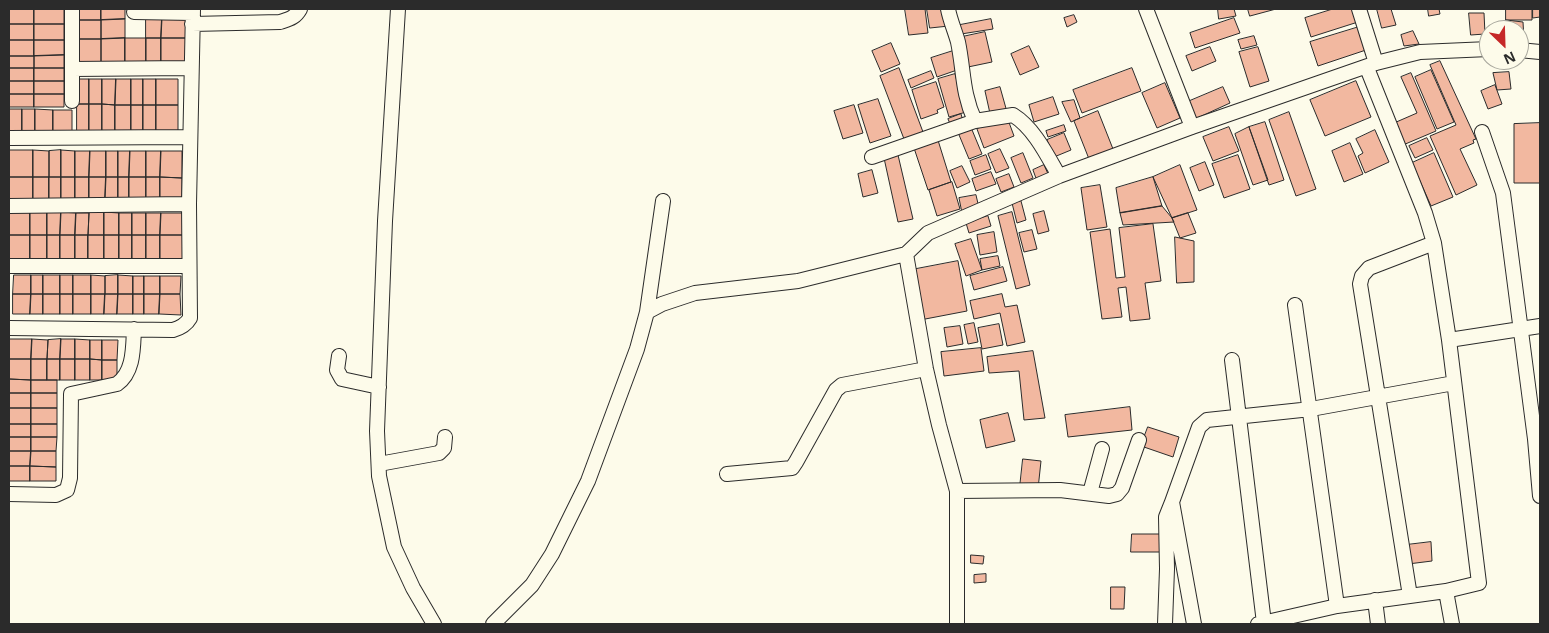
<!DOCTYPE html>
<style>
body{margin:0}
#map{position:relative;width:1549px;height:633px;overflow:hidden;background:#fdfbea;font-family:"Open Sans",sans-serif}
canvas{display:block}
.frame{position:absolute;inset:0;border:10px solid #2b2b2b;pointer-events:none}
.north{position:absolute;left:1479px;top:20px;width:50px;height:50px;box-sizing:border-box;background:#fdfbea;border:1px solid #a9a89e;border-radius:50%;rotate:156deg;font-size:14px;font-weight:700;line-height:20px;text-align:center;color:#2b2b2b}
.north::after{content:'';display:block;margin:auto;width:18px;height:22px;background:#c62828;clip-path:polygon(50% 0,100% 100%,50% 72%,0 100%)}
</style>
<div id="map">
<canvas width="1549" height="633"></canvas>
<div class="frame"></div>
<div class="north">N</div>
</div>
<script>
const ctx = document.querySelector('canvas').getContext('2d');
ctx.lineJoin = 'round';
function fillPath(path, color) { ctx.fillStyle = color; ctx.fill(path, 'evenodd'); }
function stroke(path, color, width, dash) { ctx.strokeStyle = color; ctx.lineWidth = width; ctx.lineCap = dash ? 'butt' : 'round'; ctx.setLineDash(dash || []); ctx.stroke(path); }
const building = new Path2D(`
 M9,9H34V24H9Z
 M34,9H64V24H34Z
 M77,9H101V20H77Z
 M101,9H125V19L101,20Z
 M905,9H925L928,33L909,35Z
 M927,9H946L949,26L930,28Z
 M1218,9H1234L1236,16L1219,19Z
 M1248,9H1276L1250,16Z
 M1333,9H1354L1358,22L1311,37L1305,18Z
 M1377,9H1391L1396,25L1382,28Z
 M1428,9H1439L1440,14L1429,16Z
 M1506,9H1532V20H1506Z
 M1533,9H1540V17L1533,18Z
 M1469,13H1484L1485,34L1471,35Z
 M1074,15L1077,22L1067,27L1064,18Z
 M146,18H162L161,38H146Z
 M162,18H186V38H161Z
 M1234,18L1240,33L1195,48L1190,33Z
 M125,19V38L101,39V20Z
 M991,19L993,29L961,34L960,25Z
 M77,20H101V39H77Z
 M1506,20L1523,22L1524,40H1519V30H1507Z
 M9,24H34V40H9Z
 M34,24H64V40H34Z
 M1359,27L1366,50L1318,66L1310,42Z
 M1413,31L1419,44L1404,46L1401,35Z
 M985,32L992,62L968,67L962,37Z
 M1254,36L1257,45L1241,49L1238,40Z
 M125,38H146V62H125Z
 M125,38V62H101V39Z
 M146,38H161V62H146Z
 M161,38H186V62H161Z
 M77,39H101V62H77Z
 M9,40H34V56H9Z
 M34,40H64V55L34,56Z
 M891,43L900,64L881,72L872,51Z
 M1029,46L1039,67L1020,75L1011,54Z
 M1210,47L1216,61L1192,71L1186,56Z
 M1258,47L1269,81L1250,87L1239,52Z
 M953,51L960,69L937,77L931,58Z
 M64,55V68H34V56Z
 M9,56H34V68H9Z
 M1440,61L1476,139L1473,140L1474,143L1460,149L1477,185L1456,195L1430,136L1456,125L1430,65Z
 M9,68H34V81H9Z
 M34,68H64V81H34Z
 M899,68L923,132L904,139L880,76Z
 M1132,68L1141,91L1082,113L1073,90Z
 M1431,70L1454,122L1437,129L1415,77Z
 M931,71L934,78L911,88L908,80Z
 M1509,72L1511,89L1497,90L1493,73Z
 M1411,73L1436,131L1403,145L1394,123L1417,113L1401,77Z
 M955,74L966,112L949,117L938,79Z
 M77,79H89V104H77Z
 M89,79H102V104H89Z
 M102,79H116L115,105L102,104Z
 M116,79H131V105H115Z
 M131,79H143V105H131Z
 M143,79H156V105H143Z
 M156,79H178V105H156Z
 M9,81H34V94H9Z
 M34,81H64V94H34Z
 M1356,81L1371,117L1325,136L1310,100Z
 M936,82L944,107L937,110L938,113L921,119L912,90Z
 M1165,83L1180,118L1157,128L1142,93Z
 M1495,85L1502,104L1488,109L1481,91Z
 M1000,87L1007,112L991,118L985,91Z
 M1223,87L1230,103L1193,120L1185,103Z
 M9,94H34V107H9Z
 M34,94H64V107H34Z
 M1053,97L1059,114L1034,122L1029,105Z
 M878,99L891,136L870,143L858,105Z
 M1074,100L1080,118L1071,122L1062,102Z
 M77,104H89V131H77Z
 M89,104H102V131H89Z
 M102,104L115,105V131H102Z
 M115,105H131V131H115Z
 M131,105H143V131H131Z
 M143,105H156V132L143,131Z
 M156,105H178V131L156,132Z
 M854,105L863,133L843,139L834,111Z
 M9,109H22V132H9Z
 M22,109H35V132H22Z
 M35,109L53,110V132H35Z
 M53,110H72V132H53Z
 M1098,111L1113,149L1089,159L1074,121Z
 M1289,112L1316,189L1296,196L1269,120Z
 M961,114L963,121L951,126L948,119Z
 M1007,117L1014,136L984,148L977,129Z
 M1265,122L1284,180L1269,185L1249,127Z
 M1540,123V183H1514V124Z
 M970,125L982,154L969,159L957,130Z
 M1064,125L1066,131L1048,137L1046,131Z
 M1229,127L1239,151L1213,161L1203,137Z
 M1249,127L1268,180L1253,185L1235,134Z
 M1375,130L1389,162L1365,173L1358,156L1363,153L1356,139Z
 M1064,133L1071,150L1054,157L1047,140Z
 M937,137L951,182L928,190L913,145Z
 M1427,138L1433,150L1415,158L1409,146Z
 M1350,143L1363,174L1344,182L1332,151Z
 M1000,149L1009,168L996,173L988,154Z
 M9,150H33V177H9Z
 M33,150L49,151V177H33Z
 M61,150V177H49V151Z
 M61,150L75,151V177H61Z
 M75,151H90L89,177H75Z
 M90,151H106V177H89Z
 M106,151H118V177H106Z
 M118,151H130L129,177H118Z
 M130,151H146V177H129Z
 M146,151H161L160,177H146Z
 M161,151H182V178L160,177Z
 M1023,153L1033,178L1021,183L1011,158Z
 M1434,153L1453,197L1431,206L1412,163Z
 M898,155L913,219L898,222L884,158Z
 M986,155L991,169L975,175L970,161Z
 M1238,155L1250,189L1224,198L1212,164Z
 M1205,162L1214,185L1199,191L1190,168Z
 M1044,165L1049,176L1037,181L1033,170Z
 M1180,165L1197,210L1172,218L1153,177Z
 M962,166L970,182L957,188L950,171Z
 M872,170L878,193L863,197L858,174Z
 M991,172L996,184L976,191L972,179Z
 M1009,174L1014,187L1001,192L996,179Z
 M9,177H33V200H9Z
 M33,177H49V200H33Z
 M49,177H61V200H49Z
 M61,177H75V200H61Z
 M75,177H89V200H75Z
 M89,177H106L105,200H89Z
 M106,177H118V200H105Z
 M118,177H129V200H118Z
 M129,177H146V200H129Z
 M146,177H160V200H146Z
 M160,177L182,178V200H160Z
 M1153,177L1162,206L1120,213L1116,188Z
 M952,182L960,209L937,216L929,190Z
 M1100,185L1107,227L1087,230L1081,188Z
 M976,195L979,208L962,213L959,198Z
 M1021,201L1026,220L1017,223L1012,203Z
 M1162,206L1172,218L1174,222L1123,225L1120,213Z
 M1044,211L1049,231L1038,234L1033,214Z
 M9,212H30V235H9Z
 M30,212H47V235H30Z
 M47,212H61L60,235H47Z
 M61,212L76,213L75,235H60Z
 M104,212V235H88L89,213Z
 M104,212L119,213V235H104Z
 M1012,212L1030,285L1016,289L998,216Z
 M76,213H89L88,235H75Z
 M119,213H132V235H119Z
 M132,213H146V235H132Z
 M146,213H161L160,235H146Z
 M161,213H184L183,235H160Z
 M1188,213L1196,233L1180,238L1172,218Z
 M988,216L991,226L969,233L966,223Z
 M1153,224L1161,281L1145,283L1150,319L1130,321L1126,287L1118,288L1122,317L1102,319L1090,232L1110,229L1116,278L1125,277L1119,228Z
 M1032,230L1037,249L1024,252L1019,233Z
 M994,232L997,252L980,255L977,235Z
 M9,235H30V259H9Z
 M30,235H47V259H30Z
 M47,235H60V259H47Z
 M60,235H75V259H60Z
 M75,235H88V260L75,259Z
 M88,235H104V260H88Z
 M104,235H119V260H104Z
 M119,235H132V260H119Z
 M132,235H146V260H132Z
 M146,235H160V260H146Z
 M160,235H183V260H160Z
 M1175,237L1194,241V282L1177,283Z
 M971,239L982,270L966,276L955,244Z
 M998,256L1000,266L982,270L980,259Z
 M958,261L967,311L920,320L911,270Z
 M1003,267L1007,281L974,290L970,276Z
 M14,275H31V294H13Z
 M31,275H43V294H31Z
 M43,275H60V294H43Z
 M60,275H73V294H60Z
 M73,275H91V294H73Z
 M91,275L105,276V294H91Z
 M118,275V294H105V276Z
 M118,275L133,276V294H118Z
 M133,276H144V294H133Z
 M144,276H160V294H144Z
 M160,276H181L180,294H160Z
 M13,294H31L30,314H13Z
 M31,294H43V314H30Z
 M43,294H60V314H43Z
 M60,294H73V314H60Z
 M73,294H91V314H73Z
 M91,294H105L104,314H91Z
 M105,294H118L117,314H104Z
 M118,294H133V314H117Z
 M133,294H144V314H133Z
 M144,294H160L159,314H144Z
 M160,294H180L181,315L159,314Z
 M1002,294L1005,307L1017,305L1025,342L1007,346L1000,313L974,319L970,301Z
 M974,323L978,342L968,344L964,325Z
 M999,324L1003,345L982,349L978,328Z
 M960,326L963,344L947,347L944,328Z
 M9,339H32L31,359H9Z
 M32,339L48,340L47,359H31Z
 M61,339L60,359H47L48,340Z
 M61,339H75V359H60Z
 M75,339L90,340V359H75Z
 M90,340H102V360L90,359Z
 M102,340H118L117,360H102Z
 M981,348L984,371L944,376L941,352Z
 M1033,351L1045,418L1024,420L1019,371L989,373L987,357Z
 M9,359H31V380L9,379Z
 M31,359H47V380H31Z
 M47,359H60V380H47Z
 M60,359H75V380H60Z
 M75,359H90V380H75Z
 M90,359L102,360V380H90Z
 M102,360H117V380H102Z
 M9,379L31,380V393H9Z
 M31,380H57V393H31Z
 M9,393H31V408H9Z
 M31,393H57V408H31Z
 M1130,407L1132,430L1068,437L1065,415Z
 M9,408H31V424H9Z
 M31,408H57V424H31Z
 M1008,413L1015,441L986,448L980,420Z
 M9,424H31V437H9Z
 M31,424H57V437H31Z
 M1148,427L1179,437L1173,457L1141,446Z
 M9,437H31V451H9Z
 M31,437H57L56,451H31Z
 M9,451H31L30,466H9Z
 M31,451H56V467L30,466Z
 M1023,459L1041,461L1038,489L1020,487Z
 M9,466H30V481H9Z
 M30,466L56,467V481H30Z
 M1132,534H1161V552H1131Z
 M1431,542L1432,561L1408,564L1406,545Z
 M971,555L984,556L983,564L971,563Z
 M986,574V582L974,583V575Z
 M1111,587H1125L1124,609H1111Z`);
fillPath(building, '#f2b8a0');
stroke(building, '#2b2b2b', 1);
const street = new Path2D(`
 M398,9L385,221L377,431L379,476L394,547L413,588L434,624
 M948,9C950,20 955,31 958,42C964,71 962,93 975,121
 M1146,9L1192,127
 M1359,9L1376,63
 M134,12L193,13
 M192,24L280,22C289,19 295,18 300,9
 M1519,50L1540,52
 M1367,68L1425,213L1434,243L1449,340L1479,583L1446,591L1452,624
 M72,69L191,68
 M72,101V9
 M1482,132L1503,193L1535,439L1540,496
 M9,138L190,137
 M872,157L975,121L1013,115C1034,128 1047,155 1059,176
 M9,206L189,204
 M906,254L926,369L939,425L957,491V624
 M9,266H188
 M1295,305L1337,606
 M647,312L663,201
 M9,328L173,330C180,328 186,325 190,318L189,204L193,9
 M1449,340L1540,326
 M339,356L337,370L342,379L379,387
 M1232,360L1264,623
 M379,464L439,453L444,448L445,437
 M727,474L792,468L796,462L836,390L842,385L926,369
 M957,491L1060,490L1109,496L1117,494L1122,488L1139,440
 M1090,493L1102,449
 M9,494L56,495L67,490L70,478L71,394L117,384C134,372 133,348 134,329
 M1172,502L1199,427L1207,420L1311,409L1454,383
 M1410,596L1360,284L1362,276L1369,268L1434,243
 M1375,600L1378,624
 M493,624L532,585L552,554L588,481L637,349L647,312L662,304L695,293L798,281L906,254L928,233L1059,176L1192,127L1376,63L1420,52L1489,49
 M1165,624L1167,569L1166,517L1172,502L1194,624
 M1258,624L1337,606L1446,591`);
stroke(street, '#2b2b2b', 16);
stroke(street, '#fdfbea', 14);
</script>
